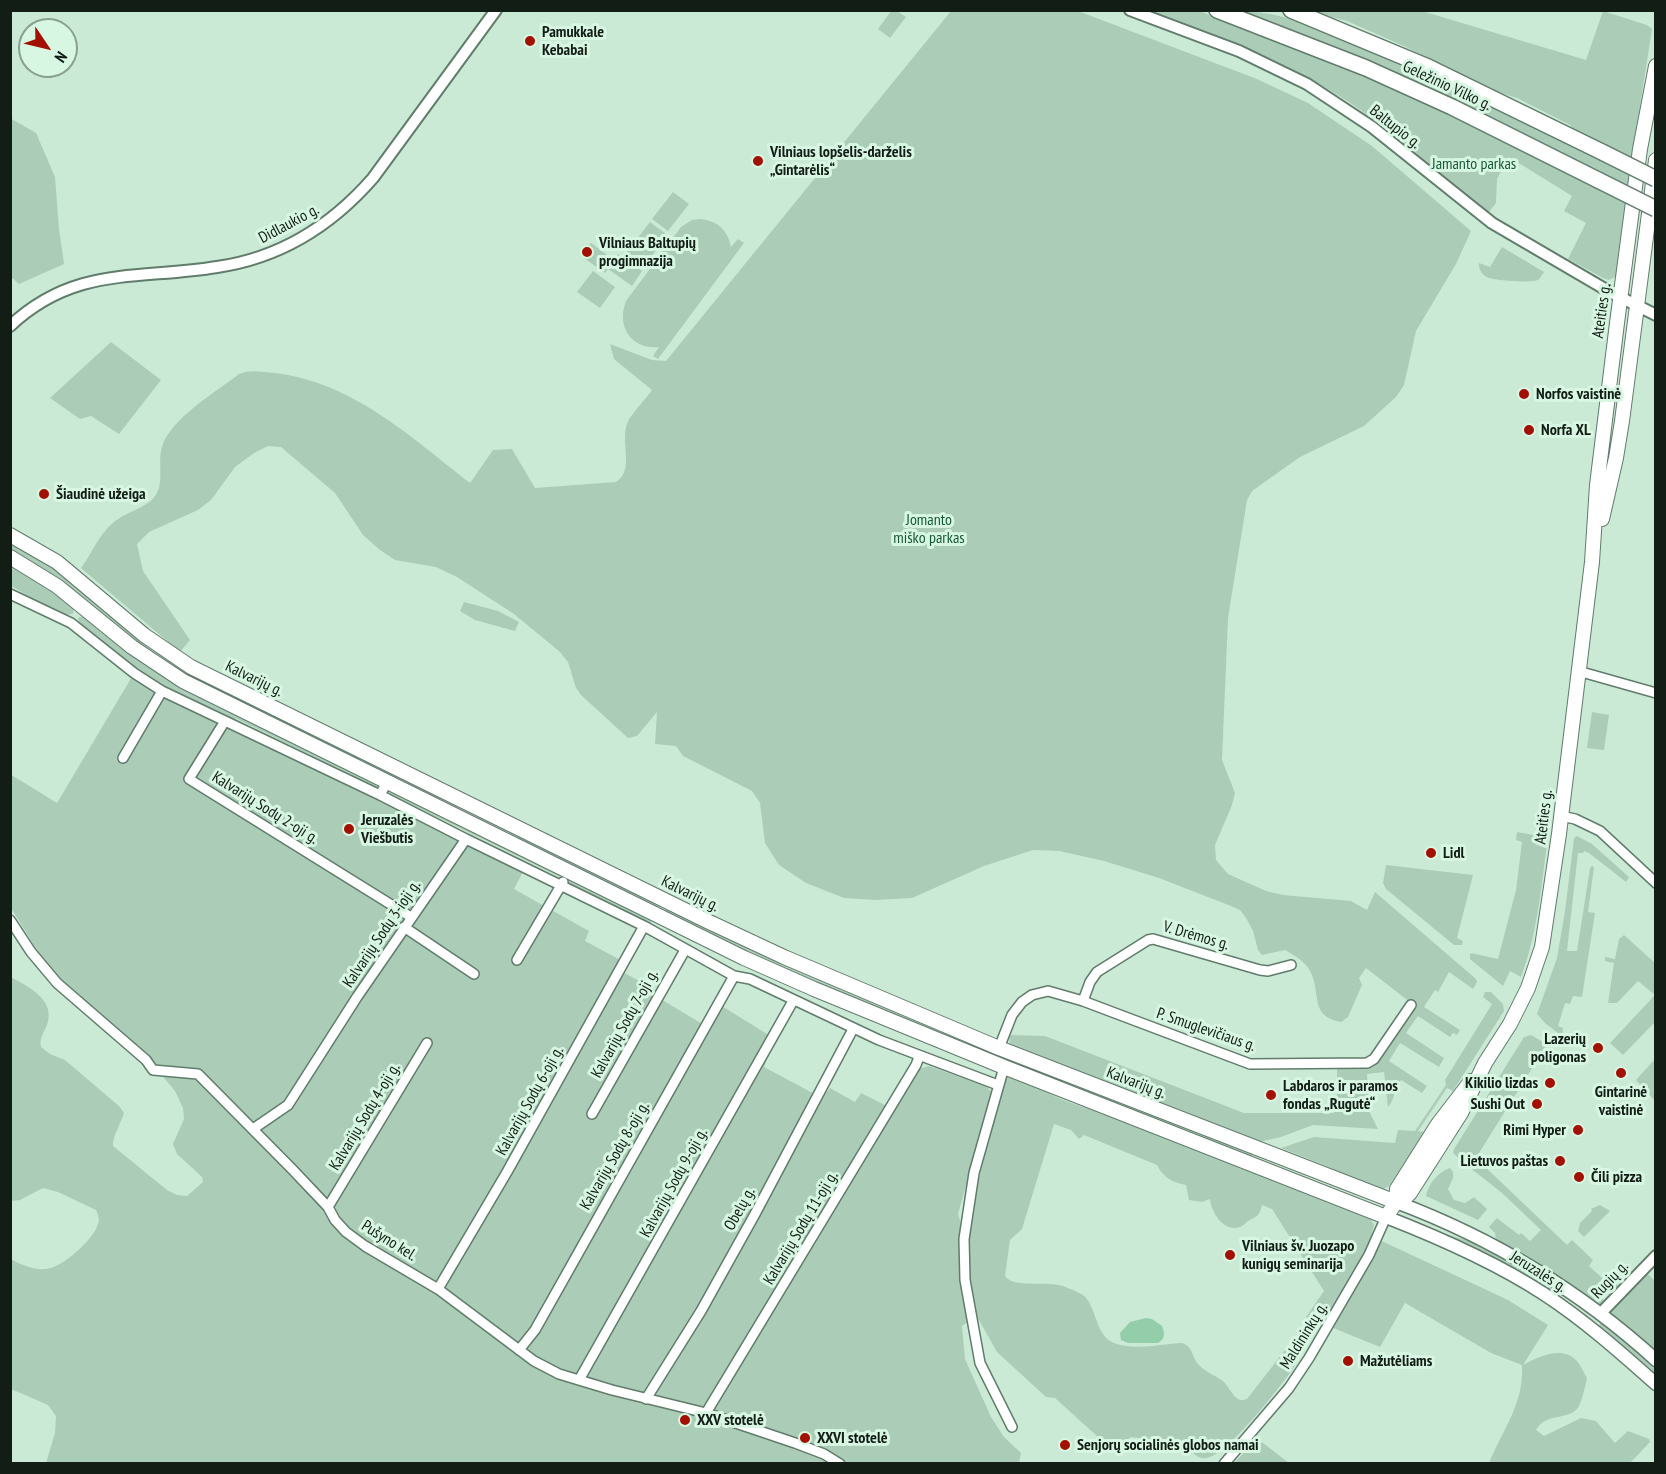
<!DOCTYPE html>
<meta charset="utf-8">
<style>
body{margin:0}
#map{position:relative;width:1666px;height:1474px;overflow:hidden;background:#cbead6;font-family:"PT Sans Narrow",sans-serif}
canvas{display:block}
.frame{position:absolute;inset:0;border:12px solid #121d16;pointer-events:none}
.north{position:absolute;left:18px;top:18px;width:60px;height:60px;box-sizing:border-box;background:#d8f7e3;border:2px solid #89a091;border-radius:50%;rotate:125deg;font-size:16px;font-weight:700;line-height:24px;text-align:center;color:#121d16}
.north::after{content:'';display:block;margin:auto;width:21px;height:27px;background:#a41000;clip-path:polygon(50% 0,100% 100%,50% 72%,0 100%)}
</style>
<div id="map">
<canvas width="1666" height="1474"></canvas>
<div class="frame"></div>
<div class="north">N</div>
</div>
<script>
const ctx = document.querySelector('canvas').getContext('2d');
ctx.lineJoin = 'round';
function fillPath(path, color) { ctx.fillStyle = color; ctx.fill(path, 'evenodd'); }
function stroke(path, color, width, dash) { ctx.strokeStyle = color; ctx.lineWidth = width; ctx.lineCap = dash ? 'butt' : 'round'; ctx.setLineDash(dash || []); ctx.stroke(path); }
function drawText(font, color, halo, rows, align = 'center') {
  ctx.font = font + ' "PT Sans Narrow",sans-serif'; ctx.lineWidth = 6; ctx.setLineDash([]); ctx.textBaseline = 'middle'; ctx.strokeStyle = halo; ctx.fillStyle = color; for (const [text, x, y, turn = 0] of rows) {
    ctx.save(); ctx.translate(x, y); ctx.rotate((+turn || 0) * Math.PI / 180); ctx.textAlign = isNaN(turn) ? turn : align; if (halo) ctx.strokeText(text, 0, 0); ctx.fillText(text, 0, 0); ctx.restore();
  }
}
fillPath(new Path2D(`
 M891,11H897L906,17L890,38L878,29Z
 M951,11H1078L1257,79L1308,103L1372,146L1471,231L1456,264L1416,331L1404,385L1396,397L1364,426L1300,457L1252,491L1247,500L1228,618L1222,760L1235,793L1232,805L1215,845L1216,860L1228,874L1266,891L1283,895L1351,901L1367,910L1375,892L1476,979L1477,982L1473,989L1449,972L1438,992L1435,990L1424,1007L1460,1030L1457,1035L1453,1033L1450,1037L1418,1016L1406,1033L1444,1058L1439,1067L1400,1043L1389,1061L1427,1086L1422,1093L1401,1080C1394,1089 1395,1099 1388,1107L1384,1072L1367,1074L1369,1111L1378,1129L1313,1125L1281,1137L1259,1142L1067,1068L1010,1044L1009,1035L1045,1036L1244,1113H1334V1105H1337V1069H1366L1373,1066L1415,1006L1366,968L1359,978L1362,985L1348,1017L1341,1022C1308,1016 1322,993 1310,971C1306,962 1294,955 1285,950L1262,955L1258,950L1253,931L1246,918L1240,910L1231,906L1159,878L1104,861L1059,851L1033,850L984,866L912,898L875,900L844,898L806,883L779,865L765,843L760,803L752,791L683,756L676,746L655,744L657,712L637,736L628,738L581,695L576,688L568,662L560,652L514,614L457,577L436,567L395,560L380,550L363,535L335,493L281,447L268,446L254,453L235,467L211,500L198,510L149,532L137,544L143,571L190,640L180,652L81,568C92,554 98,535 113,523C125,512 147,508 155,496C165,483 157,462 162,447C170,419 216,392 239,374C251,369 262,372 275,373C352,382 411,437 470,483L493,450L512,449L535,488L616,482C635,470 620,443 627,424C630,415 646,399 652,390L614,359L610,344L652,360L666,361Z
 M1149,11H1199L1355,70L1508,141L1627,203L1617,276L1609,280L1603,278L1568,259L1586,223L1564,211L1572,196L1509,157L1497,179L1496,203L1489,212H1487C1443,179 1404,140 1359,109C1295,64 1221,38 1149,11Z
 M1235,11C1282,10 1322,30 1366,47C1456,85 1542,130 1630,174L1628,186L1450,100Z
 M1308,11H1422L1586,60L1603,11L1647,25L1652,29L1632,158L1577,133L1570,125L1517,98L1491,90L1406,47L1347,21Z
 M10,118L36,133L55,177L59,229L64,264L19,284L11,277Z
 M673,192L689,204L668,231L652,219Z
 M699,219C717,220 728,230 731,247L738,239L744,243L658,359L653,356L659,347C631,350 616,326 626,301L681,227L692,220Z
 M650,222L667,235L645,265L627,252Z
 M591,243L614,260L618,254L642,271L632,286L608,269L605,273L581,256Z
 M1502,247L1544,272C1542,275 1541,277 1538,280C1531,283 1490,281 1485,276C1480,272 1479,268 1479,263L1490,267Z
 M593,271L615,287L600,308L577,292Z
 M111,342L161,380L119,434L91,416L80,419L50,398Z
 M10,541L56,569L176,667L151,649L127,636L43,569L11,551Z
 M10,566L34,578L74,606L73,614C55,618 27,594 11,586Z
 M464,602L498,611L519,622L515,631L475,620L460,611Z
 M85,615L127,649L378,786L377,787L235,718L233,720L158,685L130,666L79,623L78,618Z
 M133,675L424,822L524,870L514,889L589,931L585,941L626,963L623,972L662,994L659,998L704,1025L717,1003L775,1039L764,1067L822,1098L830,1088L855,1102L861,1093L895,1110L919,1069L929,1066L987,1087L992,1093L958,1214L961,1224L968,1222L1004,1080L1010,1073C1021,1077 1029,1084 1040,1089C1063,1101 1087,1110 1112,1114L1369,1216L1374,1225L1371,1236L1508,1300L1548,1325L1523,1365C1539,1357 1561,1345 1577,1361C1581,1366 1584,1373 1587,1378C1585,1387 1583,1397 1579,1406C1570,1422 1547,1411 1536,1430L1544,1436L1581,1418L1596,1421L1615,1443L1628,1431L1649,1439L1650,1442L1630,1463H1489C1503,1429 1524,1404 1522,1365L1491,1353L1405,1303L1380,1347L1306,1317L1324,1291L1272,1209L1262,1205C1260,1216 1256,1217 1248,1221C1245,1223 1243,1226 1240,1227C1224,1233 1211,1212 1210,1199L1202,1202L1189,1200L1186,1185C1174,1183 1163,1178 1157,1165L1084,1135L1079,1139L1071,1130L1054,1124L1022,1229L1010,1240L1005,1276C1014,1289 1046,1280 1063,1286C1070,1289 1083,1293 1087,1299C1098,1314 1096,1338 1117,1344C1136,1350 1163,1344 1182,1343C1194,1347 1191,1357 1199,1365C1205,1372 1215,1375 1223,1381C1228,1386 1232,1395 1238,1399C1242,1401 1243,1400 1247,1399L1285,1350L1292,1351C1297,1358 1297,1362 1293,1369C1279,1388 1227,1456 1206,1458C1198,1460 1192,1451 1186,1448C1173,1443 1145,1439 1131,1437L1119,1445L1109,1447L1055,1398L1046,1397L997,1352L979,1320L972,1319L962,1326L965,1359L991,1417L1004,1437L1021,1453L1019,1463H46L55,1433L56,1416L48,1405L11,1389V1259C21,1265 33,1270 46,1269C62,1268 94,1239 98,1224C100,1218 98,1215 96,1210L58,1192L43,1188L20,1200L11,1201V977C29,987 56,1000 47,1025C44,1033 39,1038 41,1047L50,1054L65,1060L119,1106L124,1113C121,1123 112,1137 113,1146L167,1190L177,1195L187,1196L203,1182L202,1177L177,1154L173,1144L184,1119L183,1108L175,1091L149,1060L60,979L40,955L11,908L10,774L57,803Z
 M198,678L506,829L449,802L413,789L197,683Z
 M1592,712L1609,715L1604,750L1587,748Z
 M388,789L560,874V877L386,792Z
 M1517,832L1545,837L1547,845C1541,889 1537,935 1521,977L1510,971L1503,986L1470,959V955L1471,953L1498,959L1516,890L1522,842L1516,840Z
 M518,835L660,903L657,909L517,840Z
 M1577,836L1592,844L1629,877L1626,882L1589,853L1584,851L1583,853H1578L1567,951H1577L1590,868L1592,866L1594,867L1588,912L1595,913L1582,997L1573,996L1570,1004L1565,1003L1558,1026L1563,1028L1562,1036L1545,1023L1537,1014L1557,958L1565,911L1574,838Z
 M1386,865L1473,875L1457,938L1463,941L1462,945H1454L1386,889L1383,883Z
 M571,878L653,918L650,925L671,935L668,936L568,886L567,882Z
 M668,907L968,1042L949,1038L774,966L665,913Z
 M1624,935L1655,963L1656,1021L1623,1055L1610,1043L1655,995L1638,981L1617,1003H1608L1614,963L1605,961V957L1615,959L1619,939Z
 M1485,992H1491L1503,1004L1504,1011L1453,1091L1447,1088L1418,1131L1426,1132L1389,1186L1382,1190L1354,1182L1329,1167L1281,1148L1314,1137L1395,1143L1398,1130L1415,1131L1446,1085L1445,1080L1492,1004L1483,997Z
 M1531,1035L1543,1042L1546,1046L1479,1153L1485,1158L1481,1163L1567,1245L1572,1240L1593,1260L1589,1266L1612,1287L1616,1283L1618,1288L1615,1292L1607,1289L1601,1295L1604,1302L1601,1306L1598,1305L1541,1266L1496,1242L1495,1233L1489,1227L1497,1218L1519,1235L1521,1233L1530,1241L1541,1230L1502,1193L1464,1163L1453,1153L1454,1149L1524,1037Z
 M1655,1059V1101L1636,1080Z
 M1025,1066L1057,1079L1075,1082L1253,1153L1252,1156L1250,1158L1024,1068Z
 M1450,1168L1453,1172V1178L1448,1189L1454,1200L1465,1203L1474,1197L1487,1209L1478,1220L1426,1196C1428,1184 1438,1172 1450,1168Z
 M1600,1205L1610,1211L1584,1237L1578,1231L1580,1223L1592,1211L1591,1209Z
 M1412,1220L1446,1234L1481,1245L1535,1275L1584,1309L1559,1294L1411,1222Z
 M1646,1272L1655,1281V1355L1611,1316L1610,1313Z
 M1603,1322L1655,1367V1377L1599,1327L1600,1323Z
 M1255,1441L1263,1443L1289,1463H1234Z`), '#abcdb7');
fillPath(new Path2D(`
 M1146,1318L1152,1319L1162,1326C1165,1333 1165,1339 1158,1343H1128L1121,1340L1120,1333L1130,1322Z`), '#94cdaa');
const minor = new Path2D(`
 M10,594L71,623L134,673L162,691L123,758
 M1578,671L1656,693
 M162,691L225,721L189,779L411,917
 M225,721L380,795
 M1561,816L1575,819L1600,831L1656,883
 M466,839L644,926L734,976L750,979L879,1040L998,1085
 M10,920L31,952L57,983L146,1060L153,1070L198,1074L291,1168L328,1207L335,1220L346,1232L365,1246L438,1289L534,1361L559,1374L612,1390L706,1413L795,1443L824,1454L840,1464
 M404,927L474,974
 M517,960L563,882
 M1083,1001L1090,982L1097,972L1148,940L1153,939L1260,970L1268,971L1291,965
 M999,1048L1012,1015L1022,1002L1032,995L1048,991L1083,1001L1250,1064L1367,1063L1374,1059L1411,1005
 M1004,1067L974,1173L964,1239L965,1280L980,1363L1012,1427
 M592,1114L685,950
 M253,1129L288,1105L357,997L466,839L380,795L387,782
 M328,1207L427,1043
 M438,1289L507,1172L644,926
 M519,1350L535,1330L734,976
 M579,1380L793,1001
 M646,1399L701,1311L755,1214L853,1029
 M706,1413L916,1065L919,1057
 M1224,1464L1289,1388L1309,1358L1369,1255L1386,1217`);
const tertiary = new Path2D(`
 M1130,10L1239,51L1307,84L1372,127L1492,223L1610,292L1656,315
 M10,326C75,265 139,280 217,267C280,258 332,225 373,178L496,10
 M1601,1313L1656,1256`);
const secondary = new Path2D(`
 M1396,1202C1492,1238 1580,1291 1656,1360
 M1386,1217C1440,1238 1495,1262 1544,1294C1584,1320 1620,1352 1656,1384`);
const primary = new Path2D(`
 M1602,519L1616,458L1622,421L1656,160
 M10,535L57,562L144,635L191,667L707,921L784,957L999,1048L1396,1202
 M10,557L57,586L132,647L183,681L744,958L814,989L1004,1067L1386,1217L1396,1202L1404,1199L1410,1193L1461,1113L1485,1063L1510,1024L1528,988L1542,947L1559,834L1592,562L1597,485L1617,323L1640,149L1656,66
 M1396,1202L1397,1189L1438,1124L1471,1081`);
const trunk = new Path2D(`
 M1217,10L1366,68L1452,107L1598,180
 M1291,10L1428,67L1602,152`);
stroke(minor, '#607c6b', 12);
stroke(tertiary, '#607c6b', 14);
stroke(secondary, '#607c6b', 15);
stroke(primary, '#607c6b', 16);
stroke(trunk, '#607c6b', 18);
stroke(minor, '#fff', 9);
stroke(tertiary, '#fff', 10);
stroke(secondary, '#fff', 12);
stroke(primary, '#fff', 14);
stroke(trunk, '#fff', 15);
const trunkBridge = new Path2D(`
 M1602,152L1656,179
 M1598,180L1656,209`);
stroke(trunkBridge, '#607c6b', 18, []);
stroke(trunkBridge, '#fff', 15);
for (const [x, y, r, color] of [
 [530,41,6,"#a41000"],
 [758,161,6,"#a41000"],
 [587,252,6,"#a41000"],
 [1524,394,6,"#a41000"],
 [1529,430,6,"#a41000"],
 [44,494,6,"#a41000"],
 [349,829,6,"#a41000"],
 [1431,853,6,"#a41000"],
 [1598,1048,6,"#a41000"],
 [1621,1073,6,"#a41000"],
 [1550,1083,6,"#a41000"],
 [1271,1095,6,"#a41000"],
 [1537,1104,6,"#a41000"],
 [1578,1130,6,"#a41000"],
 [1560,1161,6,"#a41000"],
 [1579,1177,6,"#a41000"],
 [1230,1255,6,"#a41000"],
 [1348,1361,6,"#a41000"],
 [685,1420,6,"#a41000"],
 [805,1438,6,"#a41000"],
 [1065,1445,6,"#a41000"]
]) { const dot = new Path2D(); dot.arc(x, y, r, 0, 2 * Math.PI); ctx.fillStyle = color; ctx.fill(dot); stroke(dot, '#d8f7e3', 2); }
drawText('bold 16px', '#121d16', '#d8f7e3', [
 ["Pamukkale",542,32],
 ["Kebabai",542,50],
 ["Vilniaus lopšelis-darželis",770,152],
 ["„Gintarėlis“",770,170],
 ["Vilniaus Baltupių",599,243],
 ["progimnazija",599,261],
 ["Norfos vaistinė",1536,394],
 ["Norfa XL",1541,430],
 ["Šiaudinė užeiga",56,494],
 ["Jeruzalės",361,820],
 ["Viešbutis",361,838],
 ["Lidl",1443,853],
 ["Lazerių",1586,1039,"right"],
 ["poligonas",1586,1057,"right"],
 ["Kikilio lizdas",1538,1083,"right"],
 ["Labdaros ir paramos",1283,1086],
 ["fondas „Rugutė“",1283,1104],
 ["Gintarinė",1621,1092,"center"],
 ["vaistinė",1621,1110,"center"],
 ["Sushi Out",1525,1104,"right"],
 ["Rimi Hyper",1566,1130,"right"],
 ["Lietuvos paštas",1548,1161,"right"],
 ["Čili pizza",1591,1177],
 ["Vilniaus šv. Juozapo",1242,1246],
 ["kunigų seminarija",1242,1264],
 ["Mažutėliams",1360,1361],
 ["XXV stotelė",697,1420],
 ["XXVI stotelė",817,1438],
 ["Senjorų socialinės globos namai",1077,1445]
], 'left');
drawText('16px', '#121d16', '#d8f7e3', [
 ["Geležinio Vilko g.",1447,86,25],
 ["Baltupio g.",1395,127,38],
 ["Didlaukio g.",289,224,-28],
 ["Ateities g.",1602,311,-82],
 ["Kalvarijų g.",254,679,26],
 ["Kalvarijų Sodų 2-oji g.",265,808,32],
 ["Ateities g.",1544,817,-83],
 ["Kalvarijų g.",690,894,26],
 ["Kalvarijų Sodų 3-ioji g.",382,934,-56],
 ["V. Drėmos g.",1196,936,16],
 ["Kalvarijų Sodų 7-oji g.",625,1024,-61],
 ["P. Smuglevičiaus g.",1206,1030,19],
 ["Kalvarijų g.",1136,1083,21],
 ["Kalvarijų Sodų 6-oji g.",530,1101,-61],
 ["Kalvarijų Sodų 4-oji g.",365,1117,-59],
 ["Kalvarijų Sodų 8-oji g.",615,1156,-60],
 ["Kalvarijų Sodų 9-oji g.",674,1183,-61],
 ["Obelų g.",740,1209,-61],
 ["Kalvarijų Sodų 11-oji g.",801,1228,-59],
 ["Pušyno kel.",389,1241,32],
 ["Jeruzalės g.",1538,1272,32],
 ["Rugių g.",1610,1280,-46],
 ["Maldininkų g.",1304,1336,-58]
]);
drawText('16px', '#155837', '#d8f7e3', [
 ["Jamanto parkas",1474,164],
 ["Jomanto",929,520],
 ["miško parkas",929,538]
]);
</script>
